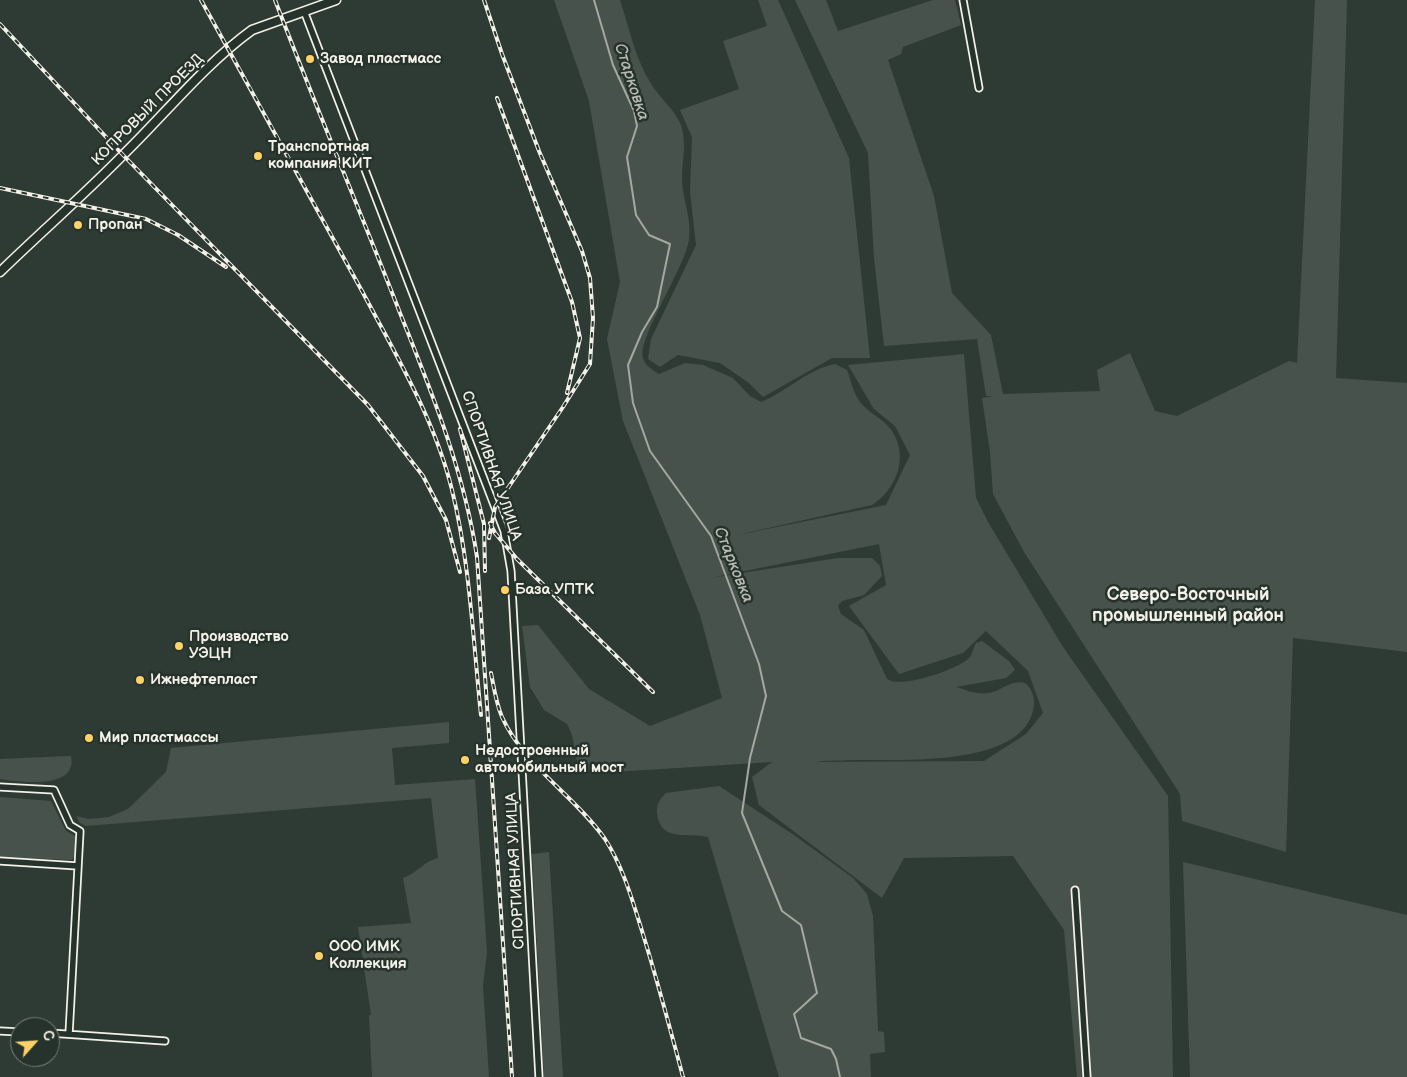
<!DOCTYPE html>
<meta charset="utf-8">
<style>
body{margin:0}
#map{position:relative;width:1407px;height:1077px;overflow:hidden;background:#2e3b34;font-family:"Balsamiq Sans",sans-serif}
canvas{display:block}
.north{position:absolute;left:10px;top:1017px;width:50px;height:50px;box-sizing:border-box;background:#26332d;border:1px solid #787f78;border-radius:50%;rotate:64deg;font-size:14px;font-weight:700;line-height:20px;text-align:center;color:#f4f1e8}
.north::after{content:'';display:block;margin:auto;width:18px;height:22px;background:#ffd166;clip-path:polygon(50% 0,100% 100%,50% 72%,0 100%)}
</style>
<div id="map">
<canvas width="1407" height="1077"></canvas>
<div class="north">С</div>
</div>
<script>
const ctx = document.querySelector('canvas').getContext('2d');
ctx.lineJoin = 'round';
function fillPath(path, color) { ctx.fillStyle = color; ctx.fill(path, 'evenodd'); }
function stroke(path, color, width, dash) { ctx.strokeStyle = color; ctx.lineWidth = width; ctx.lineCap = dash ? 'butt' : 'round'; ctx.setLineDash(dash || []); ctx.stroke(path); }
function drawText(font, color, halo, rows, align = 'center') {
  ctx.font = font + ' "Balsamiq Sans",sans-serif'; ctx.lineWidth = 5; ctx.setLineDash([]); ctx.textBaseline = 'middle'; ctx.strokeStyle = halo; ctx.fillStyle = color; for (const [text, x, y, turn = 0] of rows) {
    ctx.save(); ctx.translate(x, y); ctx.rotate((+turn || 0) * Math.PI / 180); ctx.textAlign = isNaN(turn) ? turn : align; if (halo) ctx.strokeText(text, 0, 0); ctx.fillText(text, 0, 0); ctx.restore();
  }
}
fillPath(new Path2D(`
 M554,0H620C629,27 635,58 650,82C659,98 674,108 681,125C687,144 682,159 682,178C682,199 692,218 689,239C685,269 637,338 643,358C645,366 653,370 659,374L685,363L703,365L733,378L750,396L761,402C786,392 808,369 835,364L847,370C851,381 853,392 860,402C868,412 878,416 887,425C911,450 899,488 872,505L732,536L886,505L910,455L895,426L874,409L848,365L964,354L976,498L988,522L1063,647L1168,796L1173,1077H1077L1064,930L1013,856L904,858L882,898L759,805L752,777L772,762L613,772C561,772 583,752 567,724L544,710L530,687L522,626L538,625L589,689L650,726L722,698L700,615L623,421L607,339L620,282L589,101ZM879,544L886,585L849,606L899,674L963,653L986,631L1028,671L1043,713L1026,734L984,761L816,762C825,760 839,761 850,760C895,759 1015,768 1032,714C1036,703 1034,690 1025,683C1010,679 1001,692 988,693C977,695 966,690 956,687L1006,678L1015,670L1009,661L982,641L976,643C972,649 973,656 967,660C954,670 901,689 887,679L864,630L841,614L838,606L842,601L864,595L882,576L880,566L872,558H838L710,578Z
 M758,0H778L849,158L870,358H832L763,397L749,383L720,363L678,355L660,367L648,359L651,339L696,245L690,192L692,137L680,110L739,89L723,41L767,26Z
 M795,0H826L838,31L933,0H955L961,25L903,47L901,54L888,60L934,196L952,293L991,335L1003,394L1100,391L1097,370L1130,353L1155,411L1177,416L1289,361L1297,363L1315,0H1347L1336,378L1407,383V652L1293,638L1286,852L1182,821L1180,794L1024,552L993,494L990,452L982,398L994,396H986L977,339L884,346L874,258L868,153Z
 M449,722V743L392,748L395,785L475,779L487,952L483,986L489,1077H372L369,1015H371L358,927L411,923L403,878C419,872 424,861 438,858L431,798L86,826L80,823L76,816L89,819L109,817L128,809L166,772L171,748Z
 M71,756C78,790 21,782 0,779V759Z
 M719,786L794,835L853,878L867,894L873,916L878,1031L884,1032L885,1052L870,1054L871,1077H779L708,837C689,832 661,843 657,814C656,806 659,799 666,793Z
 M0,797L51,801L66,831L77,837L76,854L72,860L0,857Z
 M549,852L563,1077H544L532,854Z
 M1183,862L1407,915V1077H1190Z`), '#48524c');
stroke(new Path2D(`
 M594,0L613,65L634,111L637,126L627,157L636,215L649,235L670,244L657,307L642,332L628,365L633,403L650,451L711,536L759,664L766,696L750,758L742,813L782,911L801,925L817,993L794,1014L801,1038L831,1049L836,1059L840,1077`), '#a4a8a0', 2);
const minor = new Path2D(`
 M963,0L979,88
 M304,11L504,531L511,571L539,1077
 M0,787L54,790L70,825L80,831L69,1034
 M0,861L78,866
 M1075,890L1087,1077
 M0,1031L20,1032
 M50,1033L165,1041`);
const secondary = new Path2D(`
 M0,272C41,232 84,195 124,154C166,113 204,65 252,30L336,0`);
stroke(minor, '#f4f1e8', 9);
stroke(secondary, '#f4f1e8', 11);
stroke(minor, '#26332d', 5.5);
stroke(secondary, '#26332d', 8);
const rail = new Path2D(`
 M201,0C255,97 309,194 362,291C396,355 435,420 452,490C470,563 473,640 481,715
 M275,0C315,105 359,208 400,313C432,393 464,471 477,557L512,1077
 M484,0L502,54L539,151L582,251L590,278L593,318L590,364L563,407L495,507L489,538
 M0,24L123,155L368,405L423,476L446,520L460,572
 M497,98L572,302L580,338L567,393
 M0,188L146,219L178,235L226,267
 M460,429L484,524L485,571
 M490,523L495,533L517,559L653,692
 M491,673C494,688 496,703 502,717C524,766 575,796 605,839C623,867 632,899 642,931C657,979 670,1028 683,1077`);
stroke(rail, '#f4f1e8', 4);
stroke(rail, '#26332d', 2, [5.5]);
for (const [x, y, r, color] of [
 [310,59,5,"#ffd166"],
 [258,156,5,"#ffd166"],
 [78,225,5,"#ffd166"],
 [505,590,5,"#ffd166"],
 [179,646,5,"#ffd166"],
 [140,680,5,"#ffd166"],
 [89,738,5,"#ffd166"],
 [465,760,5,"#ffd166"],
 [319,956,5,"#ffd166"]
]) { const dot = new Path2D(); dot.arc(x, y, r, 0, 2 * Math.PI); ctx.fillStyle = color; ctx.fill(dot); stroke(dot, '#26332d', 2); }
drawText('bold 15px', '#f4f1e8', '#26332d', [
 ["Завод пластмасс",320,59],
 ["Транспортная",268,147],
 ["компания КИТ",268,164],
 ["Пропан",88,225],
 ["База УПТК",515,590],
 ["Производство",189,637],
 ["УЭЦН",189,654],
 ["Ижнефтепласт",150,680],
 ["Мир пластмассы",99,738],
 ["Недостроенный",475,751],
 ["автомобильный мост",475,768],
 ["ООО ИМК",329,947],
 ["Коллекция",329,964]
], 'left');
drawText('15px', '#f4f1e8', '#26332d', [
 ["КОПРОВЫЙ ПРОЕЗД",148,110,-45],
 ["СПОРТИВНАЯ УЛИЦА",491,466,71],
 ["СПОРТИВНАЯ УЛИЦА",516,871,-93]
]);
drawText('italic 16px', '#b8bab2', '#26332d', [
 ["Старковка",631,82,72],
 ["Старковка",733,565,68]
]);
drawText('bold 18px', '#f4f1e8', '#26332d', [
 ["Северо-Восточный",1188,595],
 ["промышленный район",1188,616]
]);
</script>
